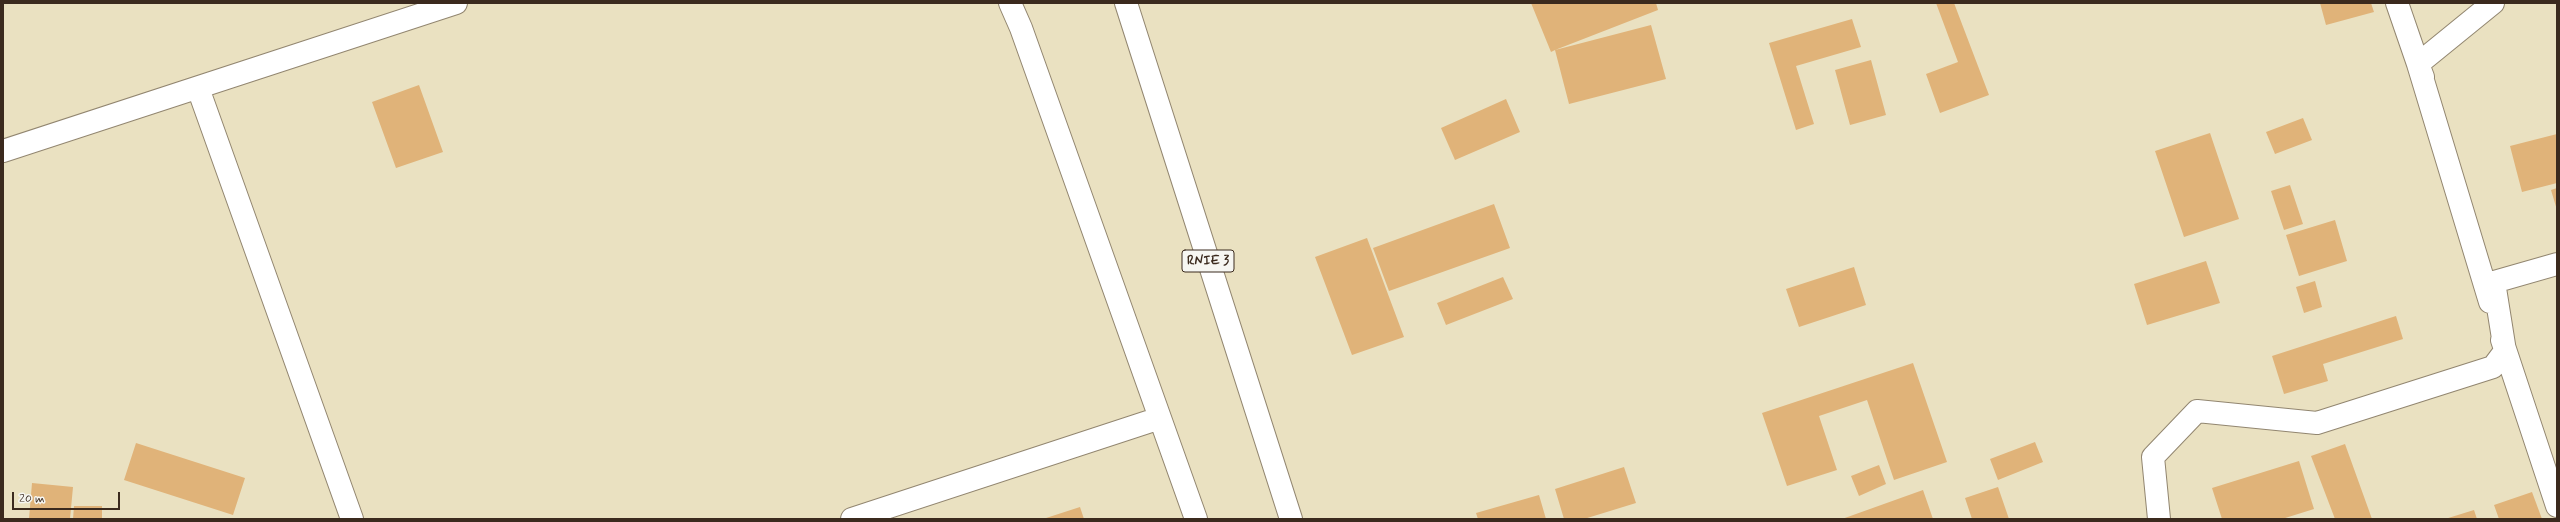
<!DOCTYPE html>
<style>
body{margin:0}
#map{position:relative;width:2560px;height:522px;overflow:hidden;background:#eae1c1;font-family:Mynerve,sans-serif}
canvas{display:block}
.frame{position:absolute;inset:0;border:4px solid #3b2a1e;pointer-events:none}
.scale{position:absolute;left:12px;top:492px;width:108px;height:18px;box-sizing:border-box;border:2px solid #3b2a1e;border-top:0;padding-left:5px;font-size:12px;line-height:14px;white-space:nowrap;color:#3b2a1e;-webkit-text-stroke:3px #f6f6f2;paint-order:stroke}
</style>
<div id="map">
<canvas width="2560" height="522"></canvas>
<div class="frame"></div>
<div class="scale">20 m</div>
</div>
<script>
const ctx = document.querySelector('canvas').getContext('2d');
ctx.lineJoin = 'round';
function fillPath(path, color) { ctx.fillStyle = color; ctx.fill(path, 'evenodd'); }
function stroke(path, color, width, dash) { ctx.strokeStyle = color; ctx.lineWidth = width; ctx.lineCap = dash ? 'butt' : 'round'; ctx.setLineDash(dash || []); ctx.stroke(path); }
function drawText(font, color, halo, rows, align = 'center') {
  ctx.font = font + ' Mynerve,sans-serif'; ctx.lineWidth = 3; ctx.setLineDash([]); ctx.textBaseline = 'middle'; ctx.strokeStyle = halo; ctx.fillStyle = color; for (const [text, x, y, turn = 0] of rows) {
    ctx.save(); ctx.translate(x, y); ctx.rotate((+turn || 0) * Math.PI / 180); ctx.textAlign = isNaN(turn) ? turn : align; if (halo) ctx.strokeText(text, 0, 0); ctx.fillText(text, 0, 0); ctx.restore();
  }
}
fillPath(new Path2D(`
 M1531,3H1656L1658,10L1555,50L1651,25L1666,79L1569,104L1555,50L1551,52Z
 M1936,3H1954L1989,95L1940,113L1926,74L1958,62Z
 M2320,3H2371L2374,12L2326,25Z
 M1852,19L1861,47L1796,66L1814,124L1796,130L1769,43Z
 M1871,60L1886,115L1850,125L1835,70Z
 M419,85L443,152L396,168L372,102Z
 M1506,99L1520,132L1455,160L1441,128Z
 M2303,118L2312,140L2275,154L2266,132Z
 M2210,133L2239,219L2184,237L2155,151Z
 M2557,134V183L2522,192L2510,146Z
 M2290,185L2303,224L2284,230L2271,191Z
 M2557,188V210L2551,190Z
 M1494,204L1510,248L1389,291L1373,248Z
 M2335,220L2347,261L2299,276L2286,235Z
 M1367,238L1404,337L1352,355L1315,257Z
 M2206,261L2220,303L2147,325L2134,284Z
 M1854,267L1866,305L1799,327L1786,289Z
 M1503,277L1513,299L1446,325L1437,303Z
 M2315,281L2322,307L2304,313L2296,287Z
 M2396,316L2403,339L2323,364L2328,381L2284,394L2272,356Z
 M1913,363L1947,462L1894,480L1867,400L1819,416L1837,470L1787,486L1762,413Z
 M2035,442L2043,462L1998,480L1990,459Z
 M136,443L245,478L233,515L124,480Z
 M2345,444L2372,519H2335L2311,456Z
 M2299,461L2314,509L2282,519H2222L2212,488Z
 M1879,465L1886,484L1859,496L1851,476Z
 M1624,467L1636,503L1584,519H1564L1555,489Z
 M32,483L73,487L70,519H29Z
 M1998,487L2009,519H1972L1965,498Z
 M1923,490L1933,519H1842Z
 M2532,492L2542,519H2499L2494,505Z
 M1539,495L1546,519H1478L1476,513Z
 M74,506H102V519H73Z
 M1080,507L1084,519H1043Z
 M2474,510L2477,519H2445Z`), '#e0b379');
const street = new Path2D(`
 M1010,3L1021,28L1196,519
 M2397,3L2418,64L2490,302
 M2423,77L2418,64L2493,3
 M198,88L352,519
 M3,151L456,3
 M2502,340L2557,506
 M852,519L1160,418
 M2159,519L2153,457L2197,411L2317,423L2493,367L2505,351L2494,282L2557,264`);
const highway = new Path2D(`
 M1126,3L1291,519`);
stroke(street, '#928670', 24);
stroke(highway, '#928670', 24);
stroke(street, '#fff', 22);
stroke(highway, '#fff', 22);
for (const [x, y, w] of [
 [1208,261,52]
]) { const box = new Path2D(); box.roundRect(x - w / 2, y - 11, w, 22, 3); ctx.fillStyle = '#f6f6f2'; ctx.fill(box); stroke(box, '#3b2a1e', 1); }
drawText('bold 13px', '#3b2a1e', null, [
 ["RNIE 3",1208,261]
]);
</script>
